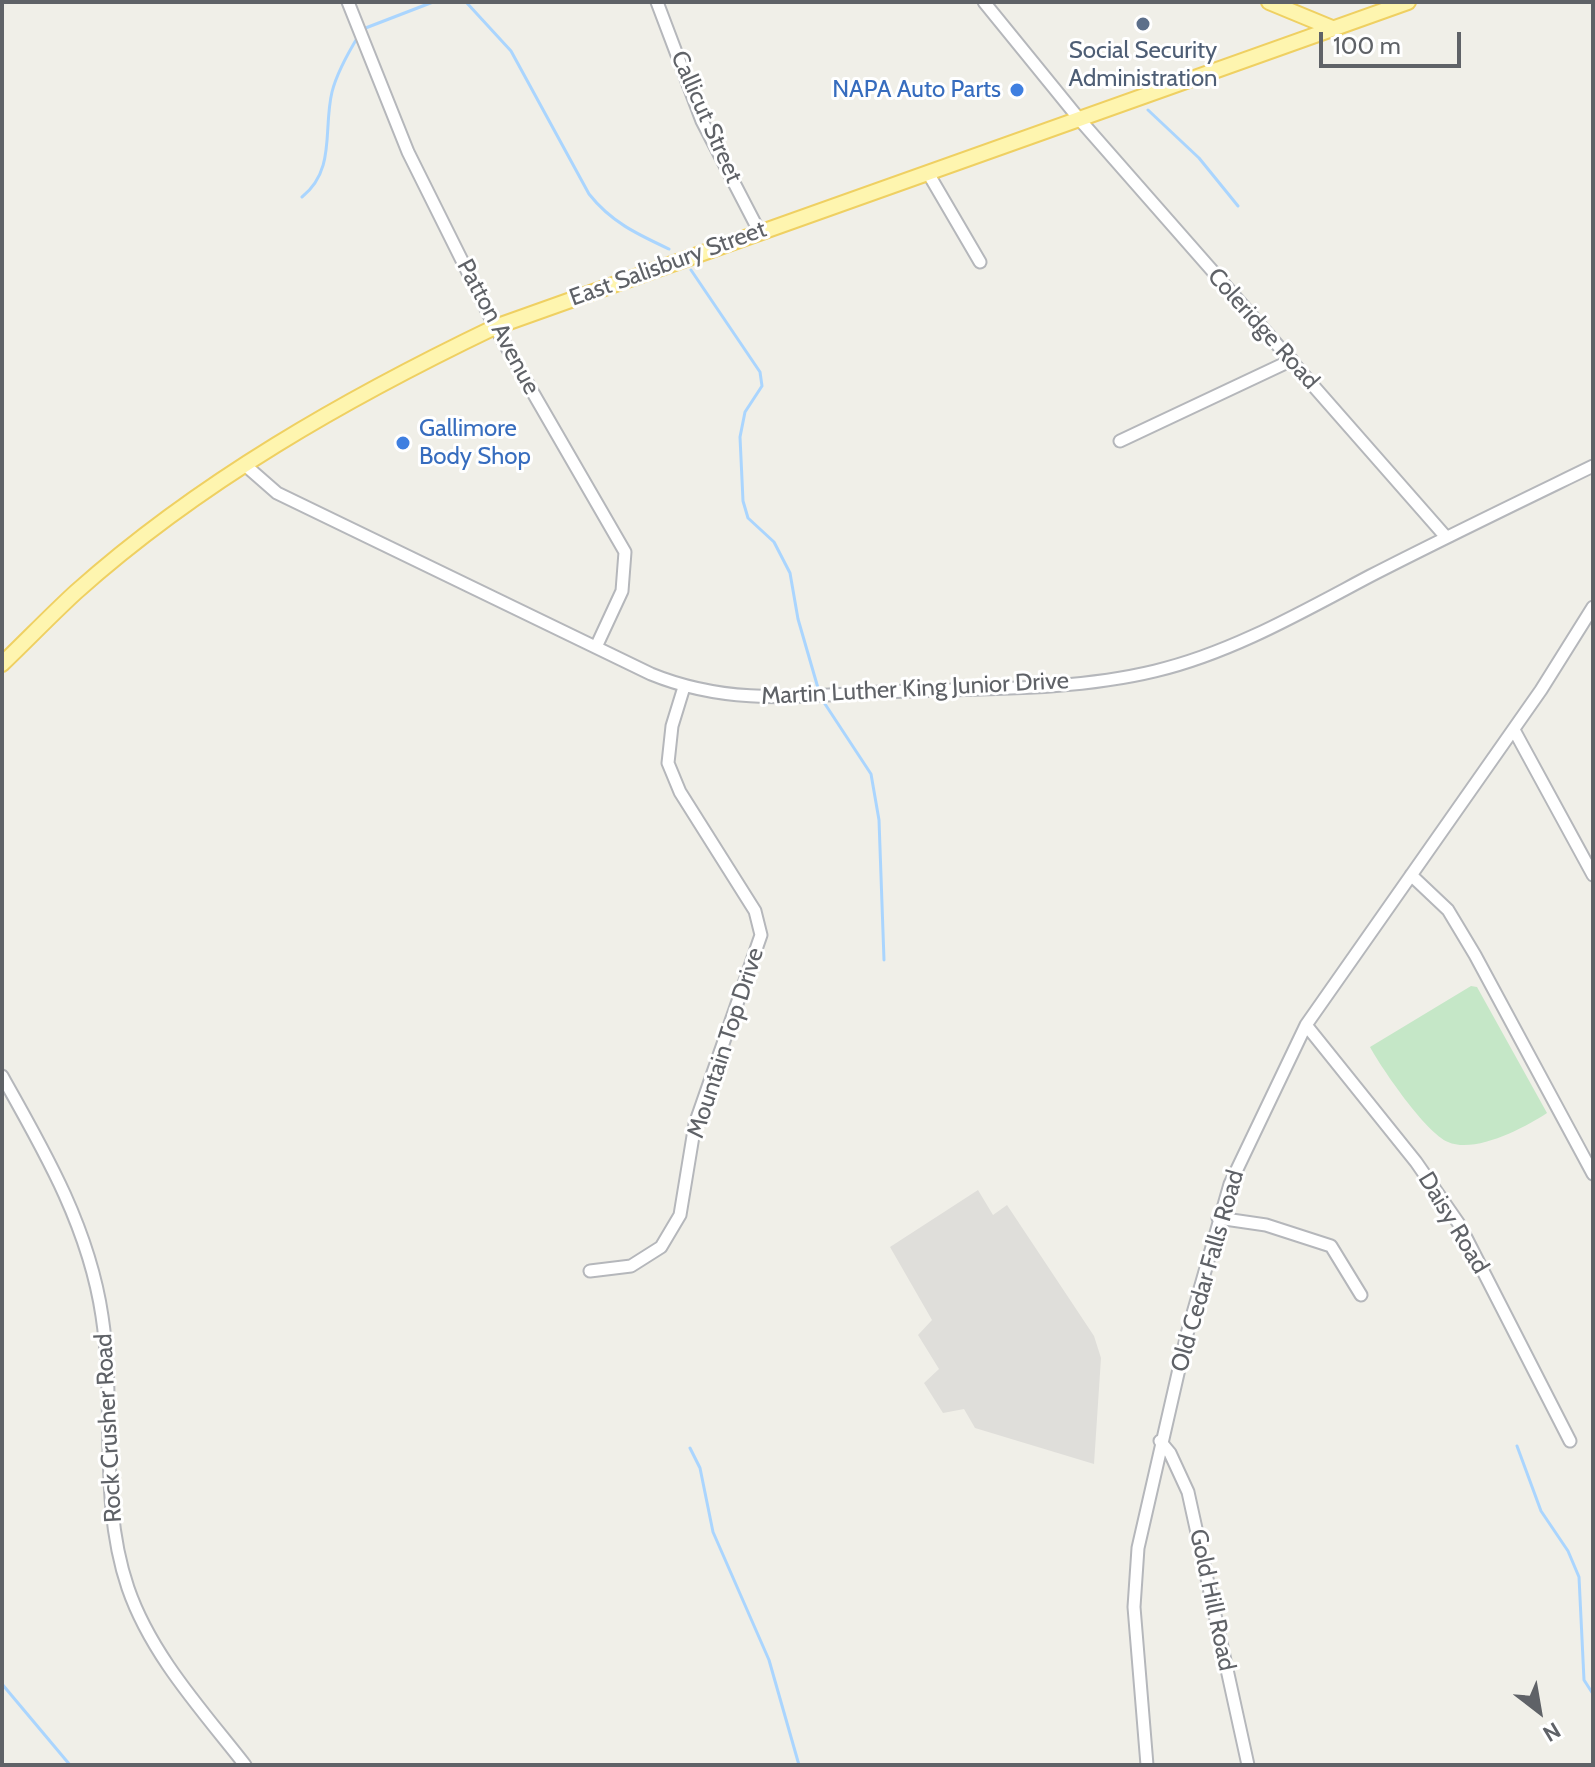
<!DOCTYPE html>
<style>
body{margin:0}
#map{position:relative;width:1595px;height:1767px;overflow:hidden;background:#f0efe8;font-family:Cabin,sans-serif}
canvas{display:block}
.frame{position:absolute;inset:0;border:4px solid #5f6267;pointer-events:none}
.north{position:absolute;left:1499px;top:1671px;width:80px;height:80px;-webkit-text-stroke:6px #fff;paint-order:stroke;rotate:149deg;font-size:22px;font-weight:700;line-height:32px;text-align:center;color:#5f6267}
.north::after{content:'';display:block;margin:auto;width:28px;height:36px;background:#5f6267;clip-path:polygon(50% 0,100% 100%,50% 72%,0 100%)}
.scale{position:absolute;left:1319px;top:32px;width:142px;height:36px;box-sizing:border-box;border:4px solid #5f6267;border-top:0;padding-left:10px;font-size:24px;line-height:28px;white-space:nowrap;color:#5f6267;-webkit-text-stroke:6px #fff;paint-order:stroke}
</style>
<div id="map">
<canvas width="1595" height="1767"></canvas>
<div class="frame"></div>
<div class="north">N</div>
<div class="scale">100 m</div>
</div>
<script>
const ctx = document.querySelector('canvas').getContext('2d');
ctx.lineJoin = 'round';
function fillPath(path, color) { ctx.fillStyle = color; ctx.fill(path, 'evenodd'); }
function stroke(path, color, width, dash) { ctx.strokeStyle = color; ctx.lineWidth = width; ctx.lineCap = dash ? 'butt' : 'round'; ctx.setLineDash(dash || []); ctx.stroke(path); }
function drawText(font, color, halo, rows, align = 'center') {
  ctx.font = font + ' Cabin,sans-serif'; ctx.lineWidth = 6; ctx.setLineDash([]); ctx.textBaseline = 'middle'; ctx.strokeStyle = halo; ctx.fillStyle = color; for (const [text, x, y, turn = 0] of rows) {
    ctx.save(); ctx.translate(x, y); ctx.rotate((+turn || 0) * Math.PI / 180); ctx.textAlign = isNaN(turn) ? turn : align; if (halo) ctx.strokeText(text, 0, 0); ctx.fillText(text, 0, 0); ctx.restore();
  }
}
fillPath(new Path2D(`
 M978,1190L993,1215L1007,1205L1094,1336L1101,1358L1094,1464L975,1428L964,1409L943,1413L924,1383L939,1369L918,1335L932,1320L890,1247Z`), '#dfdeda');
fillPath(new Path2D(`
 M1471,986L1477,987L1547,1113C1524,1128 1475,1154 1448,1142C1426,1133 1382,1069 1370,1047Z`), '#c5e7c7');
stroke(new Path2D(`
 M466,2L511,51L589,194C611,222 637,234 669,249
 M363,29L433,2
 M1148,110L1199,158L1238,206
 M302,197C336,170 323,129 332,92C337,72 348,53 359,35
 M691,270L760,372L762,386L745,412L740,437L743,501L748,518L774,542L790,573L798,619L818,688
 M825,704L871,774L879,820L884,960
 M1517,1446L1541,1511L1568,1551L1579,1577L1584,1680L1593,1694
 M690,1448L700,1468L713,1532L769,1660L799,1765
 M2,1684L70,1765`), '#aad5fe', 3);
const minor = new Path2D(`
 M348,2L408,152L495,327L625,552L622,591L596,647
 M657,2L702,121L759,231
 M984,2L1080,120L1446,537
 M928,173L980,262
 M1120,441L1292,360
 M245,465L277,493L651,674C729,706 801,696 883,692C972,688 1068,692 1155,671C1231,653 1302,612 1370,576C1444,538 1519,502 1593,466
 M1514,730L1593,875
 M1411,875L1448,910L1475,955L1593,1174
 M1306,1025L1416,1162L1459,1224L1570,1441
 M2,1076C45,1152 89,1228 102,1316C116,1406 98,1500 128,1588C151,1655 202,1710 245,1765
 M1218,1218L1266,1225L1331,1246L1361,1295
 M590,1271L631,1266L661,1247L680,1215L695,1124L761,935L755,911L680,792L668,763L672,726L684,687
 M1160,1441L1170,1453L1188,1492L1248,1765
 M1147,1765L1134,1607L1138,1548L1187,1334L1230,1184L1306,1025L1541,690L1593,607`);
const major = new Path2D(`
 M1269,2L1332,28
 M2,664C27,640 51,615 76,592C199,482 347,398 495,327L1408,2`);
stroke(minor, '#b5b7bb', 15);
stroke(major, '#efd062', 18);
stroke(minor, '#fff', 11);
stroke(major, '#fef5af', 14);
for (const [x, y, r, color] of [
 [1143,24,8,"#5c6f8a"],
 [1017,90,8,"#3f7fe0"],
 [403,443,8,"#3f7fe0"]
]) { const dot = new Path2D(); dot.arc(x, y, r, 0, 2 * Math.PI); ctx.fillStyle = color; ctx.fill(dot); stroke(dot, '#fff', 3); }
drawText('24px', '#4e5e75', '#fff', [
 ["Social Security",1143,51],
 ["Administration",1143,79]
]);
drawText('24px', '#366cbe', '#fff', [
 ["NAPA Auto Parts",1001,90],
 ["Gallimore",419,429,"left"],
 ["Body Shop",419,457,"left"]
], 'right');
drawText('24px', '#5f6267', '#fff', [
 ["Callicut Street",706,117,66],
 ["East Salisbury Street",668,264,-20],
 ["Patton Avenue",498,327,62],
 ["Coleridge Road",1263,329,48],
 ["Martin Luther King Junior Drive",915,689,-3],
 ["Mountain Top Drive",726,1043,-72],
 ["Daisy Road",1453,1223,59],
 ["Old Cedar Falls Road",1208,1271,-74],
 ["Rock Crusher Road",109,1428,-93],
 ["Gold Hill Road",1212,1600,78]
]);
</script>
